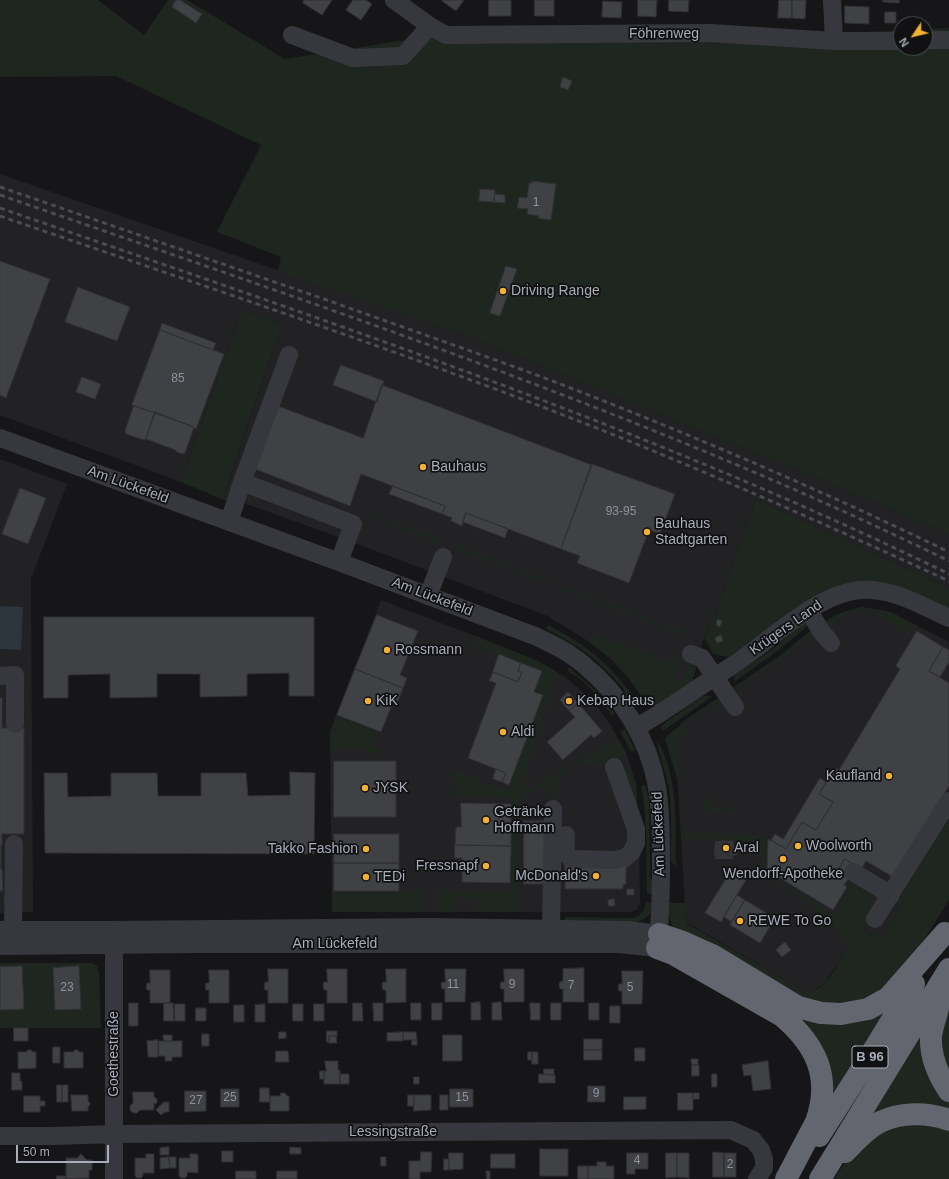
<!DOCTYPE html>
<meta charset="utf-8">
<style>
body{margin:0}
#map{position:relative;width:949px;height:1179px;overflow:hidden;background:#161618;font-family:Arial,sans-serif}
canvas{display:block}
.north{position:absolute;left:893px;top:16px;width:40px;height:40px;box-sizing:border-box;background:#111113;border:1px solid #4d4f55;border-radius:50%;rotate:235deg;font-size:11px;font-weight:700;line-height:16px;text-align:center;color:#a8adb8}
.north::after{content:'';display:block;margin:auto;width:14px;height:18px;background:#f2b134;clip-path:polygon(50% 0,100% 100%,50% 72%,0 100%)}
.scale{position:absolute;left:16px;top:1145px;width:93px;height:18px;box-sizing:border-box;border:2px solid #a8adb8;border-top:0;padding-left:5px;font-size:12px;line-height:14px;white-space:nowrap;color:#a8adb8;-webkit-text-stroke:3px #111113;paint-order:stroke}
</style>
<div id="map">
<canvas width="949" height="1179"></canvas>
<div class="north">N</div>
<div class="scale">50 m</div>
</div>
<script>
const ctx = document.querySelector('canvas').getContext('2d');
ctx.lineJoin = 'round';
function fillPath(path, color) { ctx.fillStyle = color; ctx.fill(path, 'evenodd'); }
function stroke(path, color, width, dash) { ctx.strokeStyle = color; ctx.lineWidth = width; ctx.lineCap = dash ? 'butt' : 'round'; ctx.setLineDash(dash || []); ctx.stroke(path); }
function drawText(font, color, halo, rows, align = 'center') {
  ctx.font = font + ' Arial,sans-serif'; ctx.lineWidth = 3.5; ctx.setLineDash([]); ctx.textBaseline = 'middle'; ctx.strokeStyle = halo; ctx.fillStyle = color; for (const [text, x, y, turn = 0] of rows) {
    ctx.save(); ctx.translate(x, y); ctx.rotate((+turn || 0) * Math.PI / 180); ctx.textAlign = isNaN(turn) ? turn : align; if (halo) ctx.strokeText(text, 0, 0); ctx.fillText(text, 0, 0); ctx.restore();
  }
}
fillPath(new Path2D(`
 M0,174L468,336L885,506L949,535V588L756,499L717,610L704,637L692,682L648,706L628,677L611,659L589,642L564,626L550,618V617L347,540L224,496L282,325L242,310L181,482L0,415Z
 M0,459L67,484L31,579L33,912L0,913Z
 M381,600L501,646L540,662L565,677L585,694L600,710L611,726L627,755L636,785L639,831L640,904L637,909L633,911L629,912H332L330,732Z
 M862,607L891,612L949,642V818L897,901L900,910L884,936H874L859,928L846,952L824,984L811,992H806L686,922L675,739L681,723L781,655L813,629L834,616L846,611Z`), '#222225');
fillPath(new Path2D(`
 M0,0H98L144,35L168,0H187L285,59L481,28L830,34L901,30V48H925V29L949,28V535L885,506L468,336L278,271L281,257L217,232L261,145L116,76L0,77Z
 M242,310L282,325L224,495L230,498L229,502L181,482Z
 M756,499L949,588V611L873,584L774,625L728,657L713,654L704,637L717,610Z
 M370,512L441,539L439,543L368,515Z
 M457,545L548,580L547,583L455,549Z
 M565,586L601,600L600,603L564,590Z
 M605,601L656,621L655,624L604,605Z
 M862,607L891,612L916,625L910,635C893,625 869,603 849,614C841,617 835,623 828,628L823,623C836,614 846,611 862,607Z
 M661,622L688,633L687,636L659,626Z
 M803,623L810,624L779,650L734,682L735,675L774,648Z
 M548,625C567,635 586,646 602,661C617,675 630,691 642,708L628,701L623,694L625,691C614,678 602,665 588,654C576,645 562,638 548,630L546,629Z
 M813,629L815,635L785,657L738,688L743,694L740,696L735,687L781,655Z
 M592,633L673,663L677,654L682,658L683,663L680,661L673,679L682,682L689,666L686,665V660L696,668L692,682L656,706H648L628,677L611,659L589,642Z
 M473,635L540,662L557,672L522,786L528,789L556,773L619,740L627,755C620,757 613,762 606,763C597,764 588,763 579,764C560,767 556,787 555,803H553L547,785L522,797L519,802V912H475V899H455V912H438L437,892L438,890L510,891L511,798L452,797V792L460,793V783L451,782L452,777L456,771L506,791L543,696L534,692L541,671L473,644L469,653L466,652Z
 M569,667L597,692L615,714L612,716C601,699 586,680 567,671Z
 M703,696H713L663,731L661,727L666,722Z
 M715,700L721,707L720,709L718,711L713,704L683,724L681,723Z
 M336,716L378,733L372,746L386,751V753H368L365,749L330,750V732Z
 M678,727H682L686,733V736L677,738L680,782H678L665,739L667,736Z
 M625,729L635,750L631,752L620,731Z
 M657,740C679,776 675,826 676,867L671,861C671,840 672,817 670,795C668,776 659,759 657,740Z
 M631,769L636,785L639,828L620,773Z
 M645,785L649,800L650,878L653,882L652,894H647C646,858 648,821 641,786Z
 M702,787L708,791L704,798L724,810L728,804L740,811L704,812Z
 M949,818V900L916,953L875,999L816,1008L674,929L670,921L668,903H685L686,923L806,992C812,992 821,988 825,983C833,974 844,956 848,945L838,931L809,903L779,885V881L834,914L850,889L847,886L851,880L873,892L874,913L863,930L873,936L878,931L884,936L900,910L897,902Z
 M681,827H689L690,833L755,834L765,838L766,873L770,876L769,879L761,875L760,846L753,841L682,840Z
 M332,891H423V912H332Z
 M646,902L654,903C651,913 648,919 637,922H565V917L631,918C641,917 644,911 646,902Z
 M0,963H92L97,966L99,973L101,1028H0Z
 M949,997V1081L939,1059L942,1031Z
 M777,1004H889L826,1106L825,1065Z
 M925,1028L949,1102V1114L867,1121Z
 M897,1122L949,1125V1179H834L852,1152Z`), '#1e261f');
fillPath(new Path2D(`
 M0,606L23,607L21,650L0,649Z`), '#2c353c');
const building = new Path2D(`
 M176,0H180L202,14L196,23L172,7Z
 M304,0H332L322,15L303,3Z
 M353,0H366L372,4L361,20L346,10Z
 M443,0H464L456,11L442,1Z
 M489,0H511V16H489Z
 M535,0H554V16H535Z
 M638,0H657L656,17L638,16Z
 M669,0H689L688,12L669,11Z
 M779,0H792V18H778Z
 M792,0H806L805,19L792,18Z
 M883,0H899V3L883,2Z
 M603,1L622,2L621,18L602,17Z
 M845,6L869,7V24L845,23Z
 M885,12H896V23H885Z
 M563,77L572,81L568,90L560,87Z
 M532,181L556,184L551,220L538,218L539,216L527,214L528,209L517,208L519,197L527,198L529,183H532Z
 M480,189L495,190L494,202L479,201Z
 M495,194L505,195V203L494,202Z
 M0,261L50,279L6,398L0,395Z
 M506,266L517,269L500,316L490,313Z
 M78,287L130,307L117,341L65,322Z
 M162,323L216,343L213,350L160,330Z
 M160,330L224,354L196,429L194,428V427L132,405Z
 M341,365L384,381L377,402L333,385Z
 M82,377L101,384L95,399L76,392Z
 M382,385L592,465L561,549L466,513L462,526L451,521L452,518L442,514L445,506L361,474L350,506L255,469L278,406L363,438Z
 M134,406L155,413L146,439H147L144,440L126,434L125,431Z
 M155,412L194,427L185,453L182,454L177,452L175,450L146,439Z
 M592,464L675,494L660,534L649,530L629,583L577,563L580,556L561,549Z
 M393,486L445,506L442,514L389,494Z
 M20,488L46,498L28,544L2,534Z
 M466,513L508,529L505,538L463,522Z
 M377,615L418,631L400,675L407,678L403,688L355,669Z
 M44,617H314V696H289V673L247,674V696L200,697V674H157V697L110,698V674L68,675V698H44Z
 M718,619L722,621L720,627L716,625Z
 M917,631L943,647L929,671L949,683V786L893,877L866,861L861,869L845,859L838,871L849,878L844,885L847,887L833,910L767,870L768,839L786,849L802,822L816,830L833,802L819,794L835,768L839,770L900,669L896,666Z
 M721,635L723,641L717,643L715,638Z
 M943,647L949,650V662L940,677L929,671Z
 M499,654L521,663L518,671L522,672L518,682L493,672Z
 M521,663L542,671L534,692L543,695L509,785L502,782L506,773L468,758L496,683L489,681L493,672L518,682L522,672L518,671Z
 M355,669L403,688L398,701L394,700L381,732L337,715Z
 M568,692L578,703L569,711L560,700Z
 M0,698H2V728H24V834H2V845H0Z
 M578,703L602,731L594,738L591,735L563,760L547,742L575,717L569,711Z
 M334,761H396V817H334Z
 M496,769L506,773L502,782L493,779Z
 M290,772L315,773L314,854L45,853L44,773H67L68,797L111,796V773H157L158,796H201V773H246L248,796L290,795Z
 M820,778L826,782L819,794L833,802L816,830L802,822L786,849L771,840L775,834L783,839Z
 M461,803L511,804V846L455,845L456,827H461Z
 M524,821H549V884H524Z
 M334,834H399V863H334Z
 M721,841H733V846H737V855H714L715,846H721Z
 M0,845H1V868H0Z
 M455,845L511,846L510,883L462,882V858H455Z
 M632,859L634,862L626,868V884L623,885V889H565V864Z
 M845,859L856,866L849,878L838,871Z
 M334,863H399V891H334Z
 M0,868L2,869L3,891H0Z
 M732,869L747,878L721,922L705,913Z
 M627,889H634V895H627Z
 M737,895L745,900L732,922L724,917Z
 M614,899L615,906H608V900Z
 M745,900L775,918L760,943L730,925Z
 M785,942L791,950L782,957L776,950Z
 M22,966L24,1009L0,1010V967Z
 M79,966L81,1009L55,1010L53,968Z
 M584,968V1002H563V989H560L559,985L560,982L563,981V969Z
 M268,969H288V1003H268V990H265L264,987L265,982H268Z
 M327,969H347V1003H327V990H324L323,985L324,982H327Z
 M386,969H406V1002L386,1003V990H383L382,985L383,982H386Z
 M445,969H466L465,1002H445V989H442L441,984L442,982H445Z
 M504,969H524V1002H504V989H501L500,986L501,982H504Z
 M150,970H170V1003H150V990H147L146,988L147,983H150Z
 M209,970H229V1003H209V990H206L205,987L206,983H209Z
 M622,971H643L642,1004H622V991H619L618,988L619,984H622Z
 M480,1002L481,1020H471V1003Z
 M501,1002L502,1020H492V1003Z
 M129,1003H138V1026H129Z
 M164,1003H173L174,1021H164Z
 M353,1003H362L363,1021H353Z
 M373,1003H383V1021H374Z
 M411,1003H421V1020H411Z
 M432,1003H442V1020H432Z
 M530,1003H540V1020H531Z
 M551,1003H561V1020H551Z
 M589,1003H599V1020H589Z
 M175,1004H185V1021H175Z
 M265,1004V1022H255V1005Z
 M293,1004H303V1021H293Z
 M314,1004H324V1021H314Z
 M234,1005H244V1022H234Z
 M610,1006H620V1023H610Z
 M196,1008H206V1021H196Z
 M14,1028H28V1041H14Z
 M327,1031H337V1036H329V1042H327Z
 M279,1032H286V1038L279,1039Z
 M403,1032V1041H387V1033Z
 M403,1032H416L417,1040H403Z
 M202,1034H209V1046H202Z
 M163,1035H172V1041H164Z
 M443,1035H462V1061H443Z
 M329,1036H336L337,1043H329Z
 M584,1039H602V1050H584Z
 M158,1040V1057H148L147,1041Z
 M412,1040H417V1045H412Z
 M159,1041H182V1057H172V1061H165V1056H159Z
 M53,1047H60V1063H53Z
 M635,1048H645V1061H635Z
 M28,1050H31L33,1052H36V1068L18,1069V1052H26Z
 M75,1050H78L79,1052H83V1068H64V1052H73Z
 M584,1050H602V1060H584Z
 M276,1051H288L289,1062H276Z
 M528,1052H532V1060H528Z
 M532,1052H538V1064H532Z
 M691,1059H698V1065H692Z
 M325,1061H338V1070H340V1084H324V1071H326Z
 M768,1061L771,1089L753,1091L751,1075L744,1076L742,1065Z
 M692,1065H699V1076H692Z
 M544,1069H554V1075L544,1074Z
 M320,1071H324V1079H320Z
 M12,1073H20V1081H22V1090H12Z
 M340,1074H349V1084H340Z
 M539,1074L555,1075V1083H539Z
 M712,1074H717V1087H712Z
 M414,1077H419V1084H414Z
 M57,1085H62V1102H57Z
 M62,1085H68V1102H62Z
 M588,1086H605V1102H588Z
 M260,1088H269L270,1102H260Z
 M221,1089H239V1107H221Z
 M450,1089H473V1107H450Z
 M185,1091H206V1111L185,1112Z
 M133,1092H154V1097L157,1099V1103L154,1104V1110H140L137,1113H133L130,1110V1106L133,1103Z
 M281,1093H285L287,1096H289V1111H270V1096H280Z
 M678,1093H693V1110H678Z
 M693,1093H699V1099H693Z
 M71,1095H88V1101L90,1103V1105L88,1107V1111H72Z
 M408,1095H414V1106H408Z
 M414,1095H431V1110L414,1111Z
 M440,1095H448V1110H440Z
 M24,1096H40V1101H45V1106H40V1112H24Z
 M624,1097H646V1109L624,1110Z
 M164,1102H169V1112H165L161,1115L156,1110Z
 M169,1147V1155H160V1148Z
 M290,1147L301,1148V1154H290Z
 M540,1149H568V1176H540Z
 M222,1151H233V1162H222Z
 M421,1152H432L431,1172H420V1179H409V1161H420Z
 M713,1152L724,1153V1177H713Z
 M449,1153H463V1169L449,1170Z
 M627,1153H648V1169H635V1174H627Z
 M666,1153H677V1177L666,1178Z
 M677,1153H689V1178L677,1177Z
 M724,1153H736V1177H724Z
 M81,1154L87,1160H92V1170H89V1178L66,1179V1158H77Z
 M146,1154H154V1173H143V1176L141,1178H137L135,1176V1158H146Z
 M190,1154H198V1173L187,1172V1176L185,1178H181L179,1176V1158H190Z
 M491,1154H515V1168H491Z
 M169,1157H176V1168H170Z
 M169,1157L170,1168L160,1169V1158Z
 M381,1157H386V1166H381Z
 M444,1159H449V1170H444Z
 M597,1162H606V1166H614V1179H588V1166H597Z
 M578,1166H588V1179H578Z
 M236,1171H256V1179H236Z
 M277,1171H297V1179H277Z
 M486,1171H490V1179H487Z
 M57,1176H66V1179H57Z`);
fillPath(building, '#404145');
stroke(building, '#303034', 1);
stroke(new Path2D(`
 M715,850H737`), '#333438', 18, [18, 9]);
stroke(new Path2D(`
 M394,0L430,26L446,35L711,33L834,41H901
 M832,0L834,41
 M292,35L353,58L403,56L430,26
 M925,40H949
 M0,438L339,562L535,636C552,644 569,652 584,665C621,695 649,740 657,787C661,811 661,836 661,860C661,889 661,918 657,948L619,944H193L0,946
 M242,482L353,524L339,562
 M229,522L242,482L289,355
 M428,596L443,557
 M809,611L821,631L831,643
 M691,654L702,658L735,707
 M0,676L15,675V724
 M637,727C657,716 676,703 695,690C711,679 728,669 743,658C779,633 826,586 872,590C900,592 924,607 949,618
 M566,835C566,845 563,855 573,859L614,860L624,858L631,853L636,843V829L614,767
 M853,872L891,895
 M875,919L949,801
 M551,929L553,809
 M0,930H113L431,927L627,930L659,934
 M13,930L14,844
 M114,934V1179
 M0,1136H54L115,1134L731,1130L753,1140L761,1150L764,1159V1168L757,1179`), '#37383d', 18);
stroke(new Path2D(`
 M659,934L683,942L712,955L798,1007L821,1013L841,1014L868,1009L888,998L945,933
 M657,948L673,954L782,1016C816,1045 832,1077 816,1122C813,1128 809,1135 806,1141C799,1154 793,1166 786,1179
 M942,994C939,1000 939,1005 937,1012C935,1020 932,1028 931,1036C930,1056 938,1075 949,1091
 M819,1136L865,1064L914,984
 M845,1152C855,1142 866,1129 880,1122C901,1112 927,1112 949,1120
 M820,1179L949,969`), '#63666e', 22);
stroke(new Path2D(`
 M0,187C108,224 216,262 324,299C399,326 475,352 550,380C685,432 819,489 949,552
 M0,195C320,306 644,412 949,561
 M0,208C320,319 644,425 949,574
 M0,216C180,278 362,338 540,406C679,459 814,519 949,581`), '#4a4c52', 3, [5, 4]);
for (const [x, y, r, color] of [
 [503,291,4,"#f2b134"],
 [423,467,4,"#f2b134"],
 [647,532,4,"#f2b134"],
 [387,650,4,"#f2b134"],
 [368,701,4,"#f2b134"],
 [569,701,4,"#f2b134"],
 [503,732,4,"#f2b134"],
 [889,776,4,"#f2b134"],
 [365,788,4,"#f2b134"],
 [486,820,4,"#f2b134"],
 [798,846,4,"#f2b134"],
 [726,848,4,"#f2b134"],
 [366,849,4,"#f2b134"],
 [783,859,4,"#f2b134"],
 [486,866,4,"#f2b134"],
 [596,876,4,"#f2b134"],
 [366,877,4,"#f2b134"],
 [740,921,4,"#f2b134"]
]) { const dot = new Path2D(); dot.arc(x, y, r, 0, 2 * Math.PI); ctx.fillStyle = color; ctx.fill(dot); stroke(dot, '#111113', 1.5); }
drawText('12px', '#8e929b', null, [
 ["1",536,203],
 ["85",178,379],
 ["93-95",621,512],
 ["11",453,985],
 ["9",512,985],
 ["7",571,986],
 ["23",67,988],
 ["5",630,988],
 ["9",596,1094],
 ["25",230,1098],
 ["15",462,1098],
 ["27",196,1101],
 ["4",637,1161],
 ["2",730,1165]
]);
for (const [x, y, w] of [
 [870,1057,36]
]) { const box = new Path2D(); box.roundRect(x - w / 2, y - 11, w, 22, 3); ctx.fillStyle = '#111113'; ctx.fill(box); stroke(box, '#a8adb8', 1); }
drawText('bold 13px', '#a8adb8', null, [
 ["B 96",870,1057]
]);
drawText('14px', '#a8adb8', '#111113', [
 ["Föhrenweg",664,34],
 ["Am Lückefeld",128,485,20],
 ["Am Lückefeld",432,597,21],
 ["Krügers Land",786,628,-35],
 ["Am Lückefeld",659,834,-92],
 ["Am Lückefeld",335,944],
 ["Goethestraße",114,1054,-90],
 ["Lessingstraße",393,1132]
]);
drawText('14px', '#a8adb8', '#111113', [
 ["Driving Range",511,291],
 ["Bauhaus",431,467],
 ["Bauhaus",655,524],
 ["Stadtgarten",655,540],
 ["Rossmann",395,650],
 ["KiK",376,701],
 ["Kebap Haus",577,701],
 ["Aldi",511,732],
 ["Kaufland",881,776,"right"],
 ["JYSK",373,788],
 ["Getränke",494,812],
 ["Hoffmann",494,828],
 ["Woolworth",806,846],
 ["Aral",734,848],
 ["Takko Fashion",358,849,"right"],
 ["Fressnapf",478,866,"right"],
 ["Wendorff-Apotheke",783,874,"center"],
 ["McDonald's",588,876,"right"],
 ["TEDi",374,877],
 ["REWE To Go",748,921]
], 'left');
</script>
